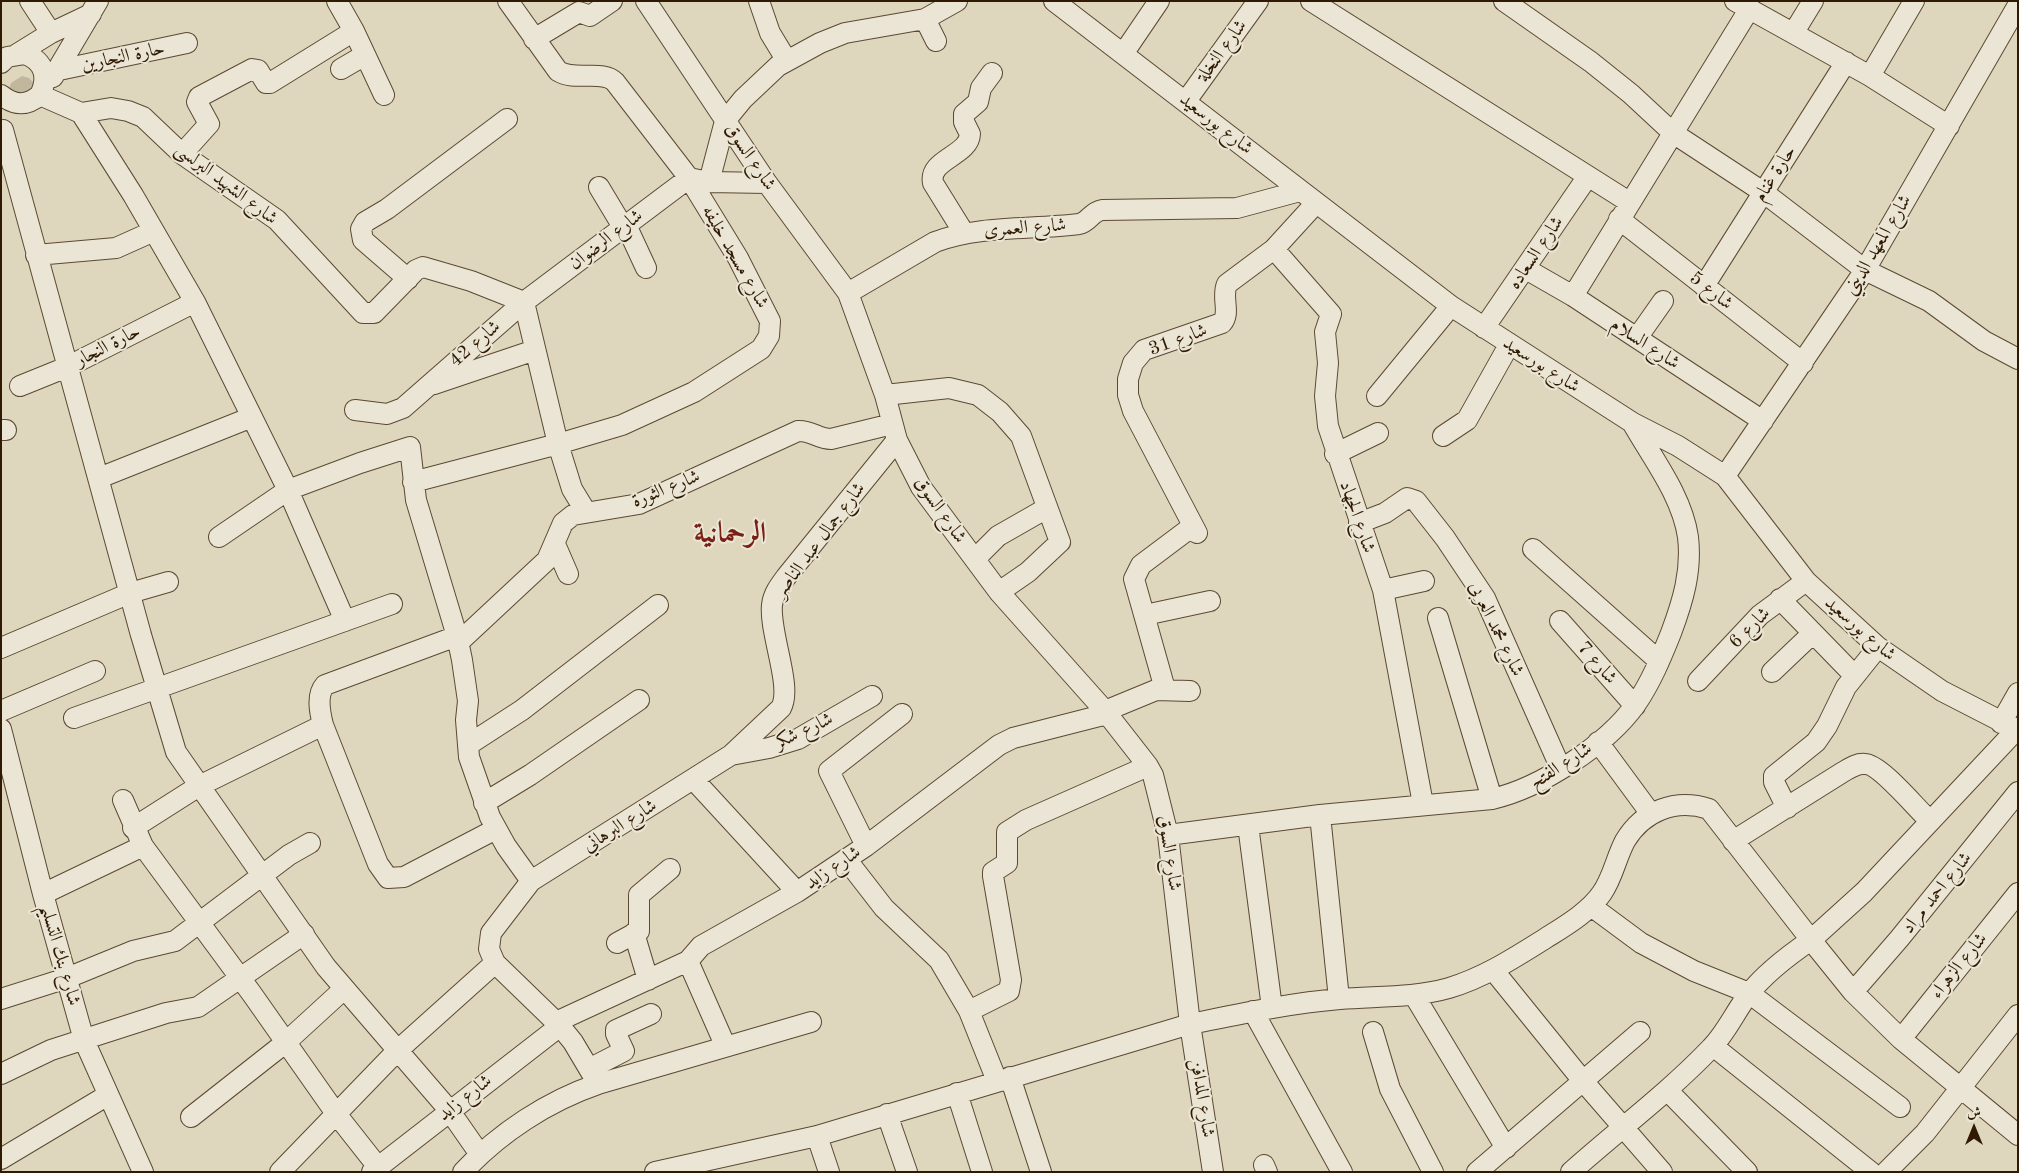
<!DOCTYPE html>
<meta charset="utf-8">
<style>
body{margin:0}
#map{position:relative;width:2019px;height:1173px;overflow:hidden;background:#dfd7bd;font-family:"Old Standard TT",Amiri,serif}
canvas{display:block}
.frame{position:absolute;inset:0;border:2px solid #301a03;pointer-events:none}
.north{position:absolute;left:1949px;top:1103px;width:50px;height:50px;-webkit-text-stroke:4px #eae5d4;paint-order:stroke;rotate:0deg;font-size:14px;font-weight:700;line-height:20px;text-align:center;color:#301a03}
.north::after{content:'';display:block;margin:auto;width:18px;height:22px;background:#301a03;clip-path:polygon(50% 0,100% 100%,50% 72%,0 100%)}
</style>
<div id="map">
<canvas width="2019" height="1173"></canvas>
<div class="frame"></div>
<div class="north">ش</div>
</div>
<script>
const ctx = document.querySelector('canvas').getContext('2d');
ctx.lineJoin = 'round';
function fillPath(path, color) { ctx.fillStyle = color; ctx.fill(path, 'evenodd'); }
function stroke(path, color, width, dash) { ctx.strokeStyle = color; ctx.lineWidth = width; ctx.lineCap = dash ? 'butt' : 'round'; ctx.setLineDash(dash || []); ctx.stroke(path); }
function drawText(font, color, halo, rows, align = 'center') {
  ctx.font = font + ' "Old Standard TT",Amiri,serif'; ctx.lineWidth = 4; ctx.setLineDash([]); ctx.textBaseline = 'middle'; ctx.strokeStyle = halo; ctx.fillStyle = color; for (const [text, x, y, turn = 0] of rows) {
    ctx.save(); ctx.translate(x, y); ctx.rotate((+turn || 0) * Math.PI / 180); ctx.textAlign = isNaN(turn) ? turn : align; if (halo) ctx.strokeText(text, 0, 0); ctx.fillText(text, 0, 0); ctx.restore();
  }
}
fillPath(new Path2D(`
 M22,76L29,78L34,83L29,101L9,89L11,83Z`), '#c1b79d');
const minor = new Path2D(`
 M30,1L51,33
 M337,1L354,31L384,95
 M646,1L767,183L848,293L885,395L897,440L921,487L999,592L1105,711L1148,766L1153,775L1168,835L1190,1024L1213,1172
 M759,1L770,33L787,61
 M1054,1L1451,306L1633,423L1678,446L1725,476L1806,581L1878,647L1942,691L2018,730
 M1311,1L1629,202
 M1504,1L1591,62L1631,94L1673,133L1763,192L1865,270L1929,301L1984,341L2018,359
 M1735,1L1870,76L1949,126
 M925,19L936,41
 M1794,32L1813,1
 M534,39L579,12L590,16L612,1
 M17,54L51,33L91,14
 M1123,54L1159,1
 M1,63L7,57L25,54C44,61 49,77 40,95C27,106 15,106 1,95
 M341,69L365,55
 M59,70L187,43
 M1870,76L1914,1
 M53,77L98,1
 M40,95L81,113L133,195L195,302L288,490L345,621
 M1186,101L1258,1
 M81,113L111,108L128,111L143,117L182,154L277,220L363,313H374L416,270L423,267L471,281L524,302
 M3,130L141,635L176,752L326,967L449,1110L479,1153
 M182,154L209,124L197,102L199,97L252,69L258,70L266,83H270L354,31
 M709,182L725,121L743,99L778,66L820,43L845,33L925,19L957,1
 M599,187L623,227
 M1619,219L1803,363
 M626,225L646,268
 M964,233L933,183C928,159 969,156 970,134L964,122V114L978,102L981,88L992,73
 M1274,249L1331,314L1325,332L1328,363L1325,396L1328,426L1383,590L1423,804
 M36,255L116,248L154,231
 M1526,269L1573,296L1763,421
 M408,279L363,240L361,229L365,222L387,209L507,119
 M1704,286L1846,62
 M848,293L935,242C980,225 1032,230 1079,224C1089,222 1091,212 1102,210L1237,208L1300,191
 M1573,296L1750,8
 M524,302L558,444L572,489L586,512
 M1484,328L1588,176
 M1637,338L1663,301
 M434,384L535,350
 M20,386L67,367L195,302
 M885,395L949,388L978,395L1000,412L1021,436L1060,542L1028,572L999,592
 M1377,396L1451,306
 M355,410L387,414L403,408L524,302L689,178L709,182L767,183
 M1,430H6
 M1443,436L1467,420L1509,345
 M1335,454L1378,433
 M1725,476L1865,270L2018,5
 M99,478L252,417
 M413,482L558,444L622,425L694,392L761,349L769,336L770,321L738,258L689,178L615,82C603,69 575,82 558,71L508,1
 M1359,523L1385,513L1407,498L1416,501L1445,538L1485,598L1561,769
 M1197,533L1133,411L1128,395V379L1133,363L1144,350L1222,323C1231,313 1221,297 1227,284L1274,249L1316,203
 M219,537L288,490L360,463L410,447L416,500L457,636L462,660L468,701L466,720L469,757L490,817L506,846L531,881
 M555,544L568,574
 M1533,549L1659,661
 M975,559L998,536L1047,508
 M1383,590L1424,581
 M1780,599L1854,675
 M1145,615L1210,601
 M1438,618L1492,799
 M1560,621L1635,706
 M458,643L547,560L563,523L573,515L639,504L798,431C811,430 818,439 831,439L892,424
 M1,648L130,593L168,582
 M1772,672L1813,633
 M1698,681L1760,615L1806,581
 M1165,689L1134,579L1141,565L1193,526
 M1,711L95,671
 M1105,711L1156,690L1190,691
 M74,718L392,604
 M2001,723L2018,693
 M323,725L378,864L388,878L404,877L496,829
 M1,729L43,894L84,1040L143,1172
 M1598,742L1651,814
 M468,745L522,710L658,605
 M731,755L769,748L798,739L872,696
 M694,780L797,892
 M123,800L143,846L252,994L337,1115L378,1167
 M484,803L530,775L639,700
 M1787,808L1774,782V776L1816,742L1827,726L1846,687L1878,647
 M1320,815L1339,999
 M1248,825L1272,1008
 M133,828L199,786L323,725C320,713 316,695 325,685L457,636
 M1168,835L1320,815L1492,799C1540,788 1607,745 1636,704C1651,682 1661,658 1671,633C1683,601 1692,571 1688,537C1682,496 1653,459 1633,424
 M1733,841L1843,772C1850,768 1857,763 1865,764C1880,764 1917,809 1929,820
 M866,846L829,771L902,714
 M846,859L884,908L939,960L969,1011L997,1081
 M43,894L143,846
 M1591,906L1641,943L1694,971L1749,993L1900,1107
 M634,933L648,980
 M617,943L639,931V895L670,869
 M688,961L725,1045
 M1494,971L1583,1081L1662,1172
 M1853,992L1899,939L2018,792
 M1414,995L1506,1148
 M1,999L67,978L133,951L175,941L289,855L310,843
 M969,1011L1009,991L1011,980L993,876V872L1007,863V832L1026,820L1148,766
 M1253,1011L1342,1172
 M556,1022L688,961L701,946L797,892L866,846L999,745L1013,738L1107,714
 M1373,1032L1390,1089L1433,1172
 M1901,1039L2018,893
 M1713,1046L1871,1172
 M589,1069L624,1051L616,1034V1030L651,1014
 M1,1074L51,1050L166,1013L198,1007L304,934
 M1010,1077L1041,1172
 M598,1084L811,1022
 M1668,1091L1747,1172
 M957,1093L982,1172
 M887,1114L907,1172
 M191,1117L285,1043L344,989
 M817,1136L829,1172
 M1,1159L108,1095
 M1264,1165L1267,1172
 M280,1172L397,1051L495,963
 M372,1172L560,1026
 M463,1172C499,1133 548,1101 598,1084L573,1042L560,1026L495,963L489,949L491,933L531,881L731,755L781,708C793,687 769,633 772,605C773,594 780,585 786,577L897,440
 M655,1172L817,1136L1190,1024C1240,1014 1290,1003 1340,999C1376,996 1414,998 1449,988C1485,977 1514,958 1546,938C1565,926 1589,912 1602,893C1613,877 1616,858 1625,841C1643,811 1675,798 1709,809L1811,940L1864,892L2016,730
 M1477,1172L1640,1032
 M1571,1172C1618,1130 1668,1093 1711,1048C1726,1033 1735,1012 1748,995C1764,974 1789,955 1811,940L1853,992L1901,1039L2018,1135
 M1886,1172L1925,1133L2018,1015`);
stroke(minor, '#5c4932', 22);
stroke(minor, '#eae5d4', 20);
drawText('19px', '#301a03', '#eae5d4', [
 ["شارع النخلة",1222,51,-54],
 ["حارة النجارين",123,57,-12],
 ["شارع بورسعيد",1216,124,38],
 ["شارع السوق",750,157,56],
 ["حارة غنام",1775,174,-58],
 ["شارع الشهيد البرلسى",226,184,37],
 ["شارع العمرى",1025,228,-4],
 ["شارع الرضوان",606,240,-37],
 ["شارع المعهد الديني",1878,245,-59],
 ["شارع السعاده",1536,253,-56],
 ["شارع مسجد خليفه",735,257,60],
 ["شارع 5",1711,291,38],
 ["شارع 31",1178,340,-20],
 ["شارع 42",475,344,-41],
 ["شارع السلام",1645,344,33],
 ["حارة النجار",108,346,-27],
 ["شارع بورسعيد",1541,365,33],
 ["شارع الثورة",666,489,-22],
 ["شارع السوق",940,510,55],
 ["شارع الجهاد",1357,517,71],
 ["شارع جمال عبد الناصر",820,540,-53],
 ["شارع 6",1750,628,-45],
 ["شارع محمد العربى",1496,629,64],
 ["شارع بورسعيد",1860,629,41],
 ["شارع 7",1597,663,49],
 ["شارع شكر",804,731,-25],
 ["شارع الفتح",1561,766,-33],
 ["شارع البرهاني",620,826,-32],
 ["شارع السوق",1169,853,81],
 ["شارع زايد",833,868,-34],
 ["شارع احمد مراد",1937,893,-51],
 ["شارع بنك التسليم",60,955,74],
 ["شارع الزهراء",1959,966,-51],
 ["شارع زايد",465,1098,-38],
 ["شارع المدافن",1202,1098,81]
]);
drawText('bold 29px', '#7a1f14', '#eae5d4', [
 ["الرحمانية",730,534]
]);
</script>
